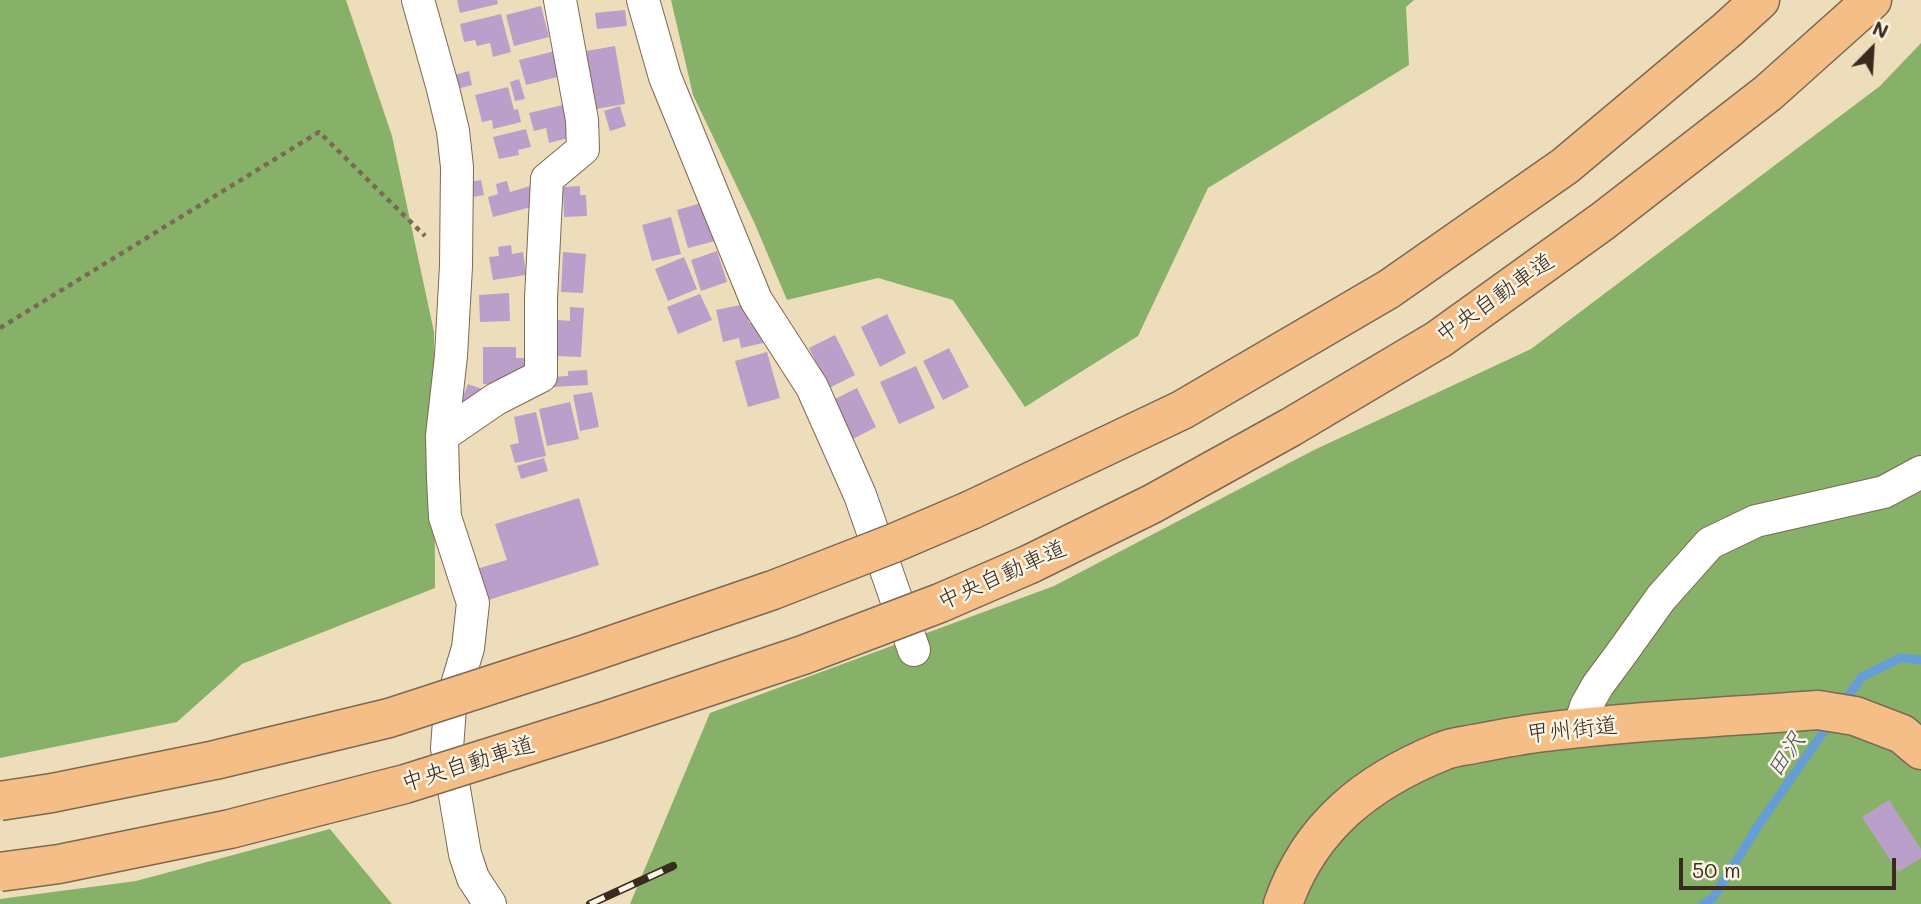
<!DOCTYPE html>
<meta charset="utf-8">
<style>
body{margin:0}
#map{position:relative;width:1921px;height:904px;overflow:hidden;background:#edb;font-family:Mali,sans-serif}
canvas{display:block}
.north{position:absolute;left:1837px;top:14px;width:70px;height:70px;-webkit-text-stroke:5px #fcf5e5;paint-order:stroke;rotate:24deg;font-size:19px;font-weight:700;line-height:28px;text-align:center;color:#3b2a1e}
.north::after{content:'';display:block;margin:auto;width:24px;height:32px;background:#3b2a1e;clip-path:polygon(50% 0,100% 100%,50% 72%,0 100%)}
.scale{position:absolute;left:1679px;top:858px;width:217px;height:32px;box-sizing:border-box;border:4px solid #3b2a1e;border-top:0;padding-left:9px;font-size:21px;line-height:24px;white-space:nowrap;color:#3b2a1e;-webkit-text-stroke:5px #fcf5e5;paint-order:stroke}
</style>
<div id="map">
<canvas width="1921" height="904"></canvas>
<div class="north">N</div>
<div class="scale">50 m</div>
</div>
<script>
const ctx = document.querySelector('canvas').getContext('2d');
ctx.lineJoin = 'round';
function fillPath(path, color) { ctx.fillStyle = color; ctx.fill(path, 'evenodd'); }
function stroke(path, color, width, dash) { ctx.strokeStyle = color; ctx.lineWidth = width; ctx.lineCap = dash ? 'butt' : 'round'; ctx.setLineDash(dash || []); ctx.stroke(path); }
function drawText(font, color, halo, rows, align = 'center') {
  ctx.font = font + ' Mali,"Klee One",sans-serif'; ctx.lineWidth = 5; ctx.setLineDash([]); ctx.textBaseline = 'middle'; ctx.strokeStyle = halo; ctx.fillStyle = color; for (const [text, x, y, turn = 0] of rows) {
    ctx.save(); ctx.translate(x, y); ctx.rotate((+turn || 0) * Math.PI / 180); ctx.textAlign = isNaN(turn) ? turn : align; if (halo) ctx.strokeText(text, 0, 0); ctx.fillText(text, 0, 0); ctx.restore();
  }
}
fillPath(new Path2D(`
 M0,0H346L392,136L434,332L435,588L242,664L177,722L0,758Z
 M671,0H1414L1406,7L1409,65L1208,188L1138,336L1025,407L953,300L878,278L787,300L754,222L693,95Z
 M1921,43V904H630L710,713L1054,586L1314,450L1531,349L1880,86Z
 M330,829L392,904H0V899L136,881Z`), '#87b168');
stroke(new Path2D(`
 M1843,703L1862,677L1900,658L1921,660
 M1703,904L1713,898L1758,826L1831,721`), '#669dd4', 9);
fillPath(new Path2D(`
 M457,0H497L498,4L460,13Z
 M541,6L549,37L514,46L506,15Z
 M625,10L627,26L597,29L595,13Z
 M501,14L511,52L493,57L490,43L477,46L475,40L464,42L460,24Z
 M615,46L625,104L596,109L586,51Z
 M555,51L561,76L526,85L519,60Z
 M469,71L472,85L453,90L450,76Z
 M519,79L525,99L515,101L510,82Z
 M508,87L514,110L518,109L521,122L493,129L492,120L482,122L475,95Z
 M563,105L572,137L549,143L546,128L534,131L529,113Z
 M620,106L626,126L610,131L604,111Z
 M526,129L531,147L518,150L519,155L499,159L493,137Z
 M481,180L484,195L473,197L470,182Z
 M507,181L510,192L530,186L535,206L493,217L488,197L498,194L496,184Z
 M580,186V195H586L587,216L564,217L563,187Z
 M705,202L715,241L688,248L677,210Z
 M671,217L681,254L652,261L642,225Z
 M511,245L512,254L523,252L526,275L493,280L489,257L499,256L498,247Z
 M717,251L727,282L701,291L691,260Z
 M563,252L586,254L583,293L561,292Z
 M684,257L697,289L668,301L655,269Z
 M509,293L510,321L480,322L479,295Z
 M700,294L712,320L678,334L667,307Z
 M745,304L749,323L759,321L763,343L741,348L739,338L723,342L716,310Z
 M570,307L584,308L581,357L556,356L558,320L570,321Z
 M887,314L906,353L880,367L861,327Z
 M835,335L855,375L829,388L809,348Z
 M483,347H516V358H526V378L516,384H483Z
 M949,348L969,387L943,400L923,361Z
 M767,352L780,398L748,407L735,361Z
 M916,366L935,408L899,424L880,382Z
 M587,370L588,385L551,387V377L568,376V371Z
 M468,384L482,389L475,410L460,404Z
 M857,388L876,427L851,440L831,401Z
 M592,392L599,427L580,431L573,395Z
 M570,402L579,439L547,446L539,409Z
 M536,412L546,456L515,463L510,445L519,443L514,417Z
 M544,458L548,471L521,479L517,466Z
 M579,498L599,565L482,602L473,570L507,560L495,524Z
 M1889,800L1921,849V858L1898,872L1862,817Z`), '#b99fc9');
const minor = new Path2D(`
 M418,0L443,89L453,131L457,167L456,266L451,356L442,436L443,479L445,517L473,603L468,648L450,708L447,748L465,854L473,878L490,904
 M643,0L665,77L756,300L812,387L860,495L914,650
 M442,436L496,399L541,376V298L547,179L583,149L582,120L560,0
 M1579,728L1586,706L1598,685L1621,654L1661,598L1710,543L1756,521L1884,492L1921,472`);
const trunk = new Path2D(`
 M1283,904C1310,826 1368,781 1443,751C1452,747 1464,746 1474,744C1495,740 1515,736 1537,733C1630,721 1724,717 1818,710L1855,716L1902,734L1921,750`);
const motorway = new Path2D(`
 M971,510L1182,410L1389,289L1565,166L1727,30L1760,0
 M1030,564L1152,504L1291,427L1439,339L1603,221L1768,93L1872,0`);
stroke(minor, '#7a6955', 34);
stroke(trunk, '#7a6955', 41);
stroke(motorway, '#7a6955', 41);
stroke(new Path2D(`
 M0,328L319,132L425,236`), '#7a6955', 4.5, [5, 5]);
stroke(minor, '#fff', 32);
stroke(trunk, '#f6be87', 38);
stroke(motorway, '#f6be87', 38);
const rail = new Path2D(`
 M590,904L673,866`);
stroke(rail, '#3b2a1e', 8);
stroke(rail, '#fcf5e5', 5, [16]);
const motorwayBridge = new Path2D(`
 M0,801L52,793L215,760L389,718L583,655L773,590L894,543L971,510
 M0,872L59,864L230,829L405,784L608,720L803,655L940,603L1030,564`);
stroke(motorwayBridge, '#7a6955', 41, []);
stroke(motorwayBridge, '#f6be87', 38);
drawText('23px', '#3b2a1e', '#fcf5e5', [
 ["中央自動車道",1495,298,-35],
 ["中央自動車道",1002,575,-24],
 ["甲州街道",1572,730,-6],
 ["中央自動車道",468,764,-17]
]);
drawText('italic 24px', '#4c5867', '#fcf5e5', [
 ["田沢",1786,755,-56]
]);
</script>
